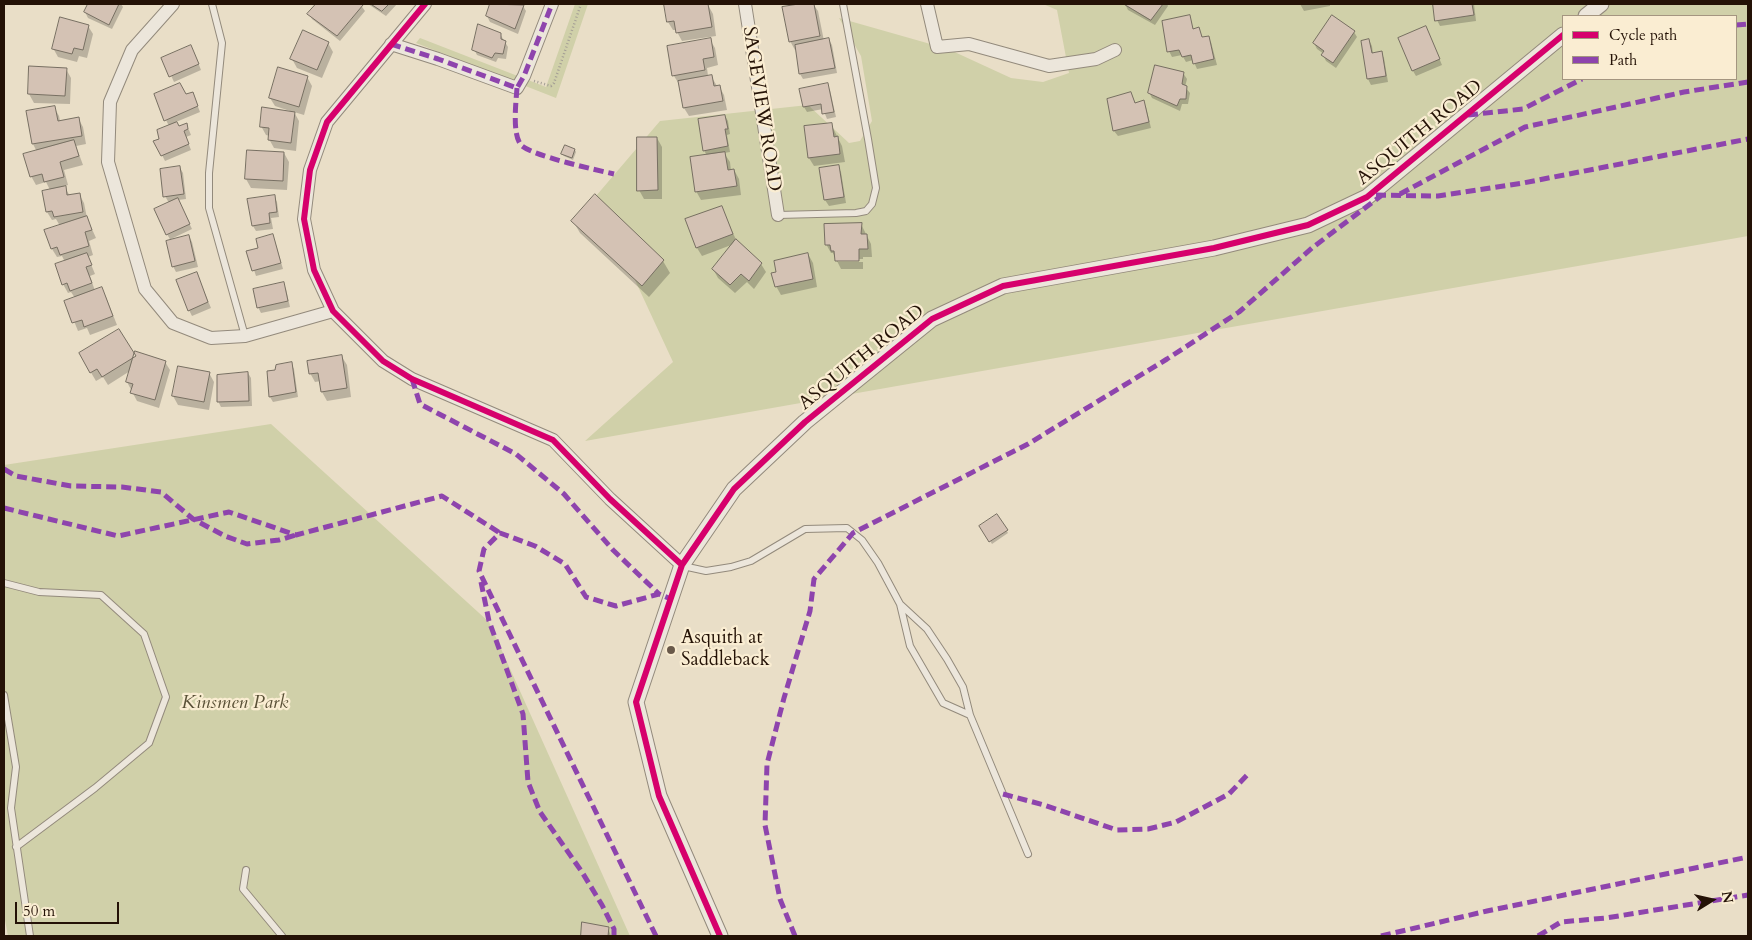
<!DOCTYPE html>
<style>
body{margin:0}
#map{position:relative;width:1752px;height:940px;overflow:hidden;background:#e9dec7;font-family:Cardo,serif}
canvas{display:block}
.frame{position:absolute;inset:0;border:5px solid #241206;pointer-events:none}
.legend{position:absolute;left:1562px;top:15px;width:175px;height:65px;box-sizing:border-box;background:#faedd2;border:1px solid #a49580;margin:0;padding:6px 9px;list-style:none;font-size:15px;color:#241206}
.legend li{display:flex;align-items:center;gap:10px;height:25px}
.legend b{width:25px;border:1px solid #a49580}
.north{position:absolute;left:1687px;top:875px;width:50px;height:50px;-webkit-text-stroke:4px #faedd2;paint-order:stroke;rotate:80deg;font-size:14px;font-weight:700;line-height:20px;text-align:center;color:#241206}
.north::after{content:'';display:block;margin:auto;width:18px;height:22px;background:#241206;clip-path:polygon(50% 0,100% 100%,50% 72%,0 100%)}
.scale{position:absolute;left:15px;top:902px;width:104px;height:22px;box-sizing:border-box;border:2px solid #241206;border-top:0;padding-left:6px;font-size:15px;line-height:18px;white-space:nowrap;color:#241206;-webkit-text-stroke:4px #faedd2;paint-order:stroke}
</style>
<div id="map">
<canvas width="1752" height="940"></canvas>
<div class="frame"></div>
<ul class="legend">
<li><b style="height:6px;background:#d6006c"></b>Cycle path</li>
<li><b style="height:6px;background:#8e44ad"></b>Path</li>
</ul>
<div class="north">N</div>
<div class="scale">50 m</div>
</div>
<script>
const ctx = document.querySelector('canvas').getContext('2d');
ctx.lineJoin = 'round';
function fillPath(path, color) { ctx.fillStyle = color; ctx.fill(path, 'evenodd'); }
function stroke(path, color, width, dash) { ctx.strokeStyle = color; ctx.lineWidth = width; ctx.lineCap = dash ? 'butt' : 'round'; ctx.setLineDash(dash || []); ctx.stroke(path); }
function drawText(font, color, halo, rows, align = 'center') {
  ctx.font = font + ' Cardo,serif'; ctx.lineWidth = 4.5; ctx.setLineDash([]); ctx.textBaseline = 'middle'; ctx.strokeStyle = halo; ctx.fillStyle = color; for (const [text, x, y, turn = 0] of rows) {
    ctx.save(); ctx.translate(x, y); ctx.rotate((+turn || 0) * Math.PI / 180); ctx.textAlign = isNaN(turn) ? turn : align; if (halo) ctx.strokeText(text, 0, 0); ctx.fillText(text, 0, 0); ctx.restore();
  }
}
fillPath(new Path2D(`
 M575,4H588L556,98L416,43L420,38L546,87Z
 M1043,4H1748V236L585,441L673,362L596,196L660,121L808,105L849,143L860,141L872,121L861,56L839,18L948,49L1011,78L1043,82L1069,73L1057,10ZM1563,16H1736V79H1563Z
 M271,424L489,622L630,936H8L4,915V465Z`), '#d0d0a9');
fillPath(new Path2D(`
 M89,4H121L123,7L112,29L88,18L85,12Z
 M318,4H360L365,11L340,41L312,19L309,14Z
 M368,4H397L386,16Z
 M491,4H520L523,6L526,11L518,34L490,22L487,16Z
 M665,4H703L705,6L708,5L713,14L716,36L682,41L676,30H673L668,22Z
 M806,4H813L818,11L824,41L829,40L832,45L837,73L803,79L800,74L797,50H795L790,41L783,8Z
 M1125,4H1167L1168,6L1155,25L1128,10Z
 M1300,4H1330V6L1304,11Z
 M1434,4H1474L1476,21L1440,26L1437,20Z
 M1189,17L1194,30L1198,28L1203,38L1208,37L1211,42L1217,65L1197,69L1193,60L1186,62L1182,55L1172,57L1169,51Z
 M88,26L93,34L87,58L79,56L77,62L58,57L53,48Z
 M1426,27L1442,65L1416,76L1413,71Z
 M1354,32L1357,37L1336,68L1326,61L1323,55L1324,54L1317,49L1314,43Z
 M500,34L508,47L506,59L498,58L496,62L477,55L474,49Z
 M710,40L715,48L718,65L707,68L708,76H711L717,86H719L724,95L727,110L689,116L684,108L679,84L674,76L668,47Z
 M1369,40L1372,46L1373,54L1381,53L1384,58L1388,82L1371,85L1368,79L1362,42Z
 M328,43L333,52L322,78L297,68L292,59Z
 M194,52L201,70L174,82L163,58Z
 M66,69L71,78L70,104L34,103L29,94Z
 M1183,73L1187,79L1185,87L1190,93L1188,104H1182L1180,111L1152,98L1149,92Z
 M307,77L312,86L304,115L294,112L299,121L296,151L274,148L269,139L270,136L266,135L261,126L290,111L275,106L270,98Z
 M827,85L830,90L836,117L827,119L823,109L807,112L804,107L801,90Z
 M1131,94L1136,104L1143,102L1146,107L1151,128L1118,136L1114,131Z
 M185,96L195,99L200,112L176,122L179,127L186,125L189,130L191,135L186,137L191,150L165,161L155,141L161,140L169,126L166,120Z
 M54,107L59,116L60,121L78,118L83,127L86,144L76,146L83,165L64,170L68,185L64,186L70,196L79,194L84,203L87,218L96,238L89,241L93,255L88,257L95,274L90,276L95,291L101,288L106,297L117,325L90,335L87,328L78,331L66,301L75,298L71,292L68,293L63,284L65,262L62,256L57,257L52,249L60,226L56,219L52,220L47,212L50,190L46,182L36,185L31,176L37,152L33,144L28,112Z
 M725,116L728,121L730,134L727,135L730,152L724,153L730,162L731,171L734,170L739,179L741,195L701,200L696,191L707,156L704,150Z
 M831,124L842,146L845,162L814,166L809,158Z
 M657,138L662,147V199H644L639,190Z
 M575,150L576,152L573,160L564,156L562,154Z
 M284,153L289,162L287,190L251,188L246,179Z
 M838,167L841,172L846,203L829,206L825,200L820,169Z
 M180,168L183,173L186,199L178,200L192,229L171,239V241L189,236L192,242L198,267L176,272L173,266L171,241L167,234L169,203L165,196Z
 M274,196L277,202L279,217L271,218L273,229L256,231L253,226Z
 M722,208L737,242L761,264L766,272L754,289L747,282L735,293L718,278L713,269L734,244L702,256L697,248L686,220Z
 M573,221L663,261L670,273L649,297L580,233Z
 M861,224L871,244L872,257H863V259H838V262H863V269H841L833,253H831L826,244Z
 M272,236L275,241L283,269L256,276L248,252L260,248Z
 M808,254L813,263L817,287L781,295L776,286L778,272Z
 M199,279L211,308L192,316L189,310Z
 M283,283L286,289L290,307L261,313L258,307Z
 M80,354L135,357L165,362L170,370L159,408L137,401L127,382L130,371L108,385L103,377L96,381Z
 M342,357L347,365L351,397L327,401L322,392L321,381L315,382L310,373Z
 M291,363L294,369L298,397L273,402L270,397L268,372H276Z
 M209,373L214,382L209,410L178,405L173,396Z
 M248,373L251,378L252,406L221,407L218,401Z
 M997,516L1008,533L992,544L981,526Z
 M583,924L608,928L611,936H582Z`), '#0003');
const building = new Path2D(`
 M88,4H119L109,25L84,12Z
 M316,4H362L363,5L337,36L307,14Z
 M371,4H389L382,11Z
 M490,4L524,5L515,29L486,16Z
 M664,4H708L712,27L676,33L674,21L667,22Z
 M799,4H814L820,36L789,42L782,7Z
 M1124,4H1163L1151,20Z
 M1433,4H1472L1474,15L1435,21Z
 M1190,15L1193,29L1199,27L1202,37L1209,36L1214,59L1193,64L1191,55L1182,57L1179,50L1167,52L1162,21Z
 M1332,15L1355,31L1333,63L1321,55L1324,51L1313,43Z
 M60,17L89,25L83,50L74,48L72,54L52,49Z
 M478,24L501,33V39L506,41L503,54L495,53L492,58L472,50Z
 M1426,26L1440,59L1412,71L1398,38Z
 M303,30L329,42L317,70L290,59Z
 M711,38L714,57L703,59L705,70L672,76L667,46Z
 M829,38L835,68L799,74L795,45Z
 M1369,39L1372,53L1382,51L1386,76L1367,79L1361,41Z
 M191,45L199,64L169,77L161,58Z
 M1155,65L1184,72L1182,84L1187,86L1186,99H1180L1177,106L1148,93Z
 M29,66L67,68L65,96L28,94Z
 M278,67L308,76L299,107L269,98Z
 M712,75L714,86L720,85L723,101L683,108L678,81Z
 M180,83L186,94L193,92L198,106L164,121L154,94Z
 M828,83L834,112L822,114L821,104L803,107L799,89Z
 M1131,92L1135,103L1144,100L1149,122L1113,131L1107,99Z
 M55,106L58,121L79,117L82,136L32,144L26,111Z
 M262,107L295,112L291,143L268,140L269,128L260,127Z
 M725,115L728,129H725L728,146L703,151L698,119Z
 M177,122L179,126L187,123L188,129L184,131L189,144L161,156L153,141L159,139L157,130Z
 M832,123L834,137L838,136L840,154L808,158L804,126Z
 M637,137H657L658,190L637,191Z
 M74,140L79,156L60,162L64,177L44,182L42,174L30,177L23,154Z
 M565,145L575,149L572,158L561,154Z
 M247,150L284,152L283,181L245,179Z
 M725,152L728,170L734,169L737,186L695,192L690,157Z
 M839,165L844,197L824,200L819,168Z
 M180,166L184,194L163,197L160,169Z
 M66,186L67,195L80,193L83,212L54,217L52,211L46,212L42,191Z
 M595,194L664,260L642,286L571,221Z
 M275,195L277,212L269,213L270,223L252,226L247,199Z
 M178,198L190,224L166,235L154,209Z
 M722,206L733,234L696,248L685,219Z
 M87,216L92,230L85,232L89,246L60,255L57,247L51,249L44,230Z
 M862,223L861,234H867L868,249H859V261H835L834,251H831L830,245H825L824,224Z
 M273,234L281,263L252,271L246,251L258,248L256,239Z
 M189,235L195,261L172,267L166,241Z
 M736,239L762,263L749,281L741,274L730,285L712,269Z
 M87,253L92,265L86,267L92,283L70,291L67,283L62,285L55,264Z
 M808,253L813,279L775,287L771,273L776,272L774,261Z
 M197,272L208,302L188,311L176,280Z
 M284,282L288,301L257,308L253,289Z
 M102,287L113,316L84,327L82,320L72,323L64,301Z
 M119,329L136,356L102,377L97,369L90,373L79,353Z
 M135,351L166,361L155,400L130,393L133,384L126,382Z
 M342,355L347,388L321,392L318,373L309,374L307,361Z
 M292,362L296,392L269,397L267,371L275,370L276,365Z
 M178,366L210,372L204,402L172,396Z
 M248,372L249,401L217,402V375Z
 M997,514L1008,530L989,542L979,526Z
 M582,922L609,927L608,936H581Z`);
fillPath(building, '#d4c2b4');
stroke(building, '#776f62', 1);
const service = new Path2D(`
 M212,4L222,43L209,173V208L245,336
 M778,215L856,213L866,211L872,204L876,188L868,139L843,4
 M683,566L706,571L731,567L751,561L805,529L847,528L862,540L878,563L900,604L910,646L943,703L970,715L963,687L947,659L927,629L900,604
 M4,583L39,592L101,595L144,634L166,697L149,743L95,788L16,847
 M4,695L16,767L11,808L30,936
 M970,715L1028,854
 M246,870L243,889L282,936`);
const minor = new Path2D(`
 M173,4L132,50L110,102L108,162L145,289L173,323L211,338L245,336L333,311
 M425,4L327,122L310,170L304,219L314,270L333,311L383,361L412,379L553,440L610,499L682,565
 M745,4L778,215
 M927,4L937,47L969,44L1049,66L1096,59L1115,50
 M391,44L438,59L517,88L524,76L552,4`);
const tertiary = new Path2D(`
 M1586,16L1601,4
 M720,936L659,796L636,702L682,565L734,489L805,422L932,319L1003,286L1214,248L1308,225L1367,197L1563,35`);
stroke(service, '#938a7c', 8);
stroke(minor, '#938a7c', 14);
stroke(tertiary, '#938a7c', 17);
stroke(new Path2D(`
 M534,81L551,86L554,83L581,4`), '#a49e95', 2.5, [1, 2.5]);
stroke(service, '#ece6db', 6);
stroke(minor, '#ece6db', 12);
stroke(tertiary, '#ece6db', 15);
stroke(new Path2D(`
 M1736,25L1748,24
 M391,44L438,59L517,88L524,76L552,4
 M517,88C516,102 512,134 521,145C532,156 597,170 614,174
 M1468,115L1523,109L1582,79
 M1400,194L1525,127L1684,92L1748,82
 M1376,195L1438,196L1523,183L1748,139
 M412,379L420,404L516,454L564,494L613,550L659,594
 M4,469L16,476L71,486L122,487L161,492L193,519L225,536L247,544L279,540L296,535
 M4,508L118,536L229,512L296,535L442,496L500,533
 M481,582L489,621L523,714L528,782L540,812L582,872L602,905L614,929V936
 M1003,794L1044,805L1117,830L1148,829L1176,822L1229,794L1250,772
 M656,936L479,571L484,549L500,533L535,546L565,564L586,597L616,606L659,594L671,599
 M795,936L780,899L765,825L767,764L784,698L810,611L814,579L853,533L1028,444L1167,359L1239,312L1312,248L1382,195
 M1381,936L1487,911L1748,857
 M1538,936L1561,922L1606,918L1748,895`), '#8e44ad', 5, [10, 5]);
stroke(new Path2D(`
 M425,4L327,122L310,170L304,219L314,270L333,311L383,361L412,379L553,440L610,499L682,565
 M720,936L659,796L636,702L682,565L734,489L805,422L932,319L1003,286L1214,248L1308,225L1367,197L1563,35`), '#d6006c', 6);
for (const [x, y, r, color] of [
 [671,650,5,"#69594a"]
]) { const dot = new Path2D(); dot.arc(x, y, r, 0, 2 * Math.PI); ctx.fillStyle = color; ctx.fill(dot); stroke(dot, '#faedd2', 2); }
drawText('19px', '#241206', '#faedd2', [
 ["SAGEVIEW ROAD",761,109,81],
 ["ASQUITH ROAD",1420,133,-39],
 ["ASQUITH ROAD",862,358,-39]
]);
drawText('19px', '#241206', '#faedd2', [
 ["Asquith at",681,639],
 ["Saddleback",681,661]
], 'left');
drawText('italic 19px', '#595036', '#faedd2', [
 ["Kinsmen Park",235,704]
]);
</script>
